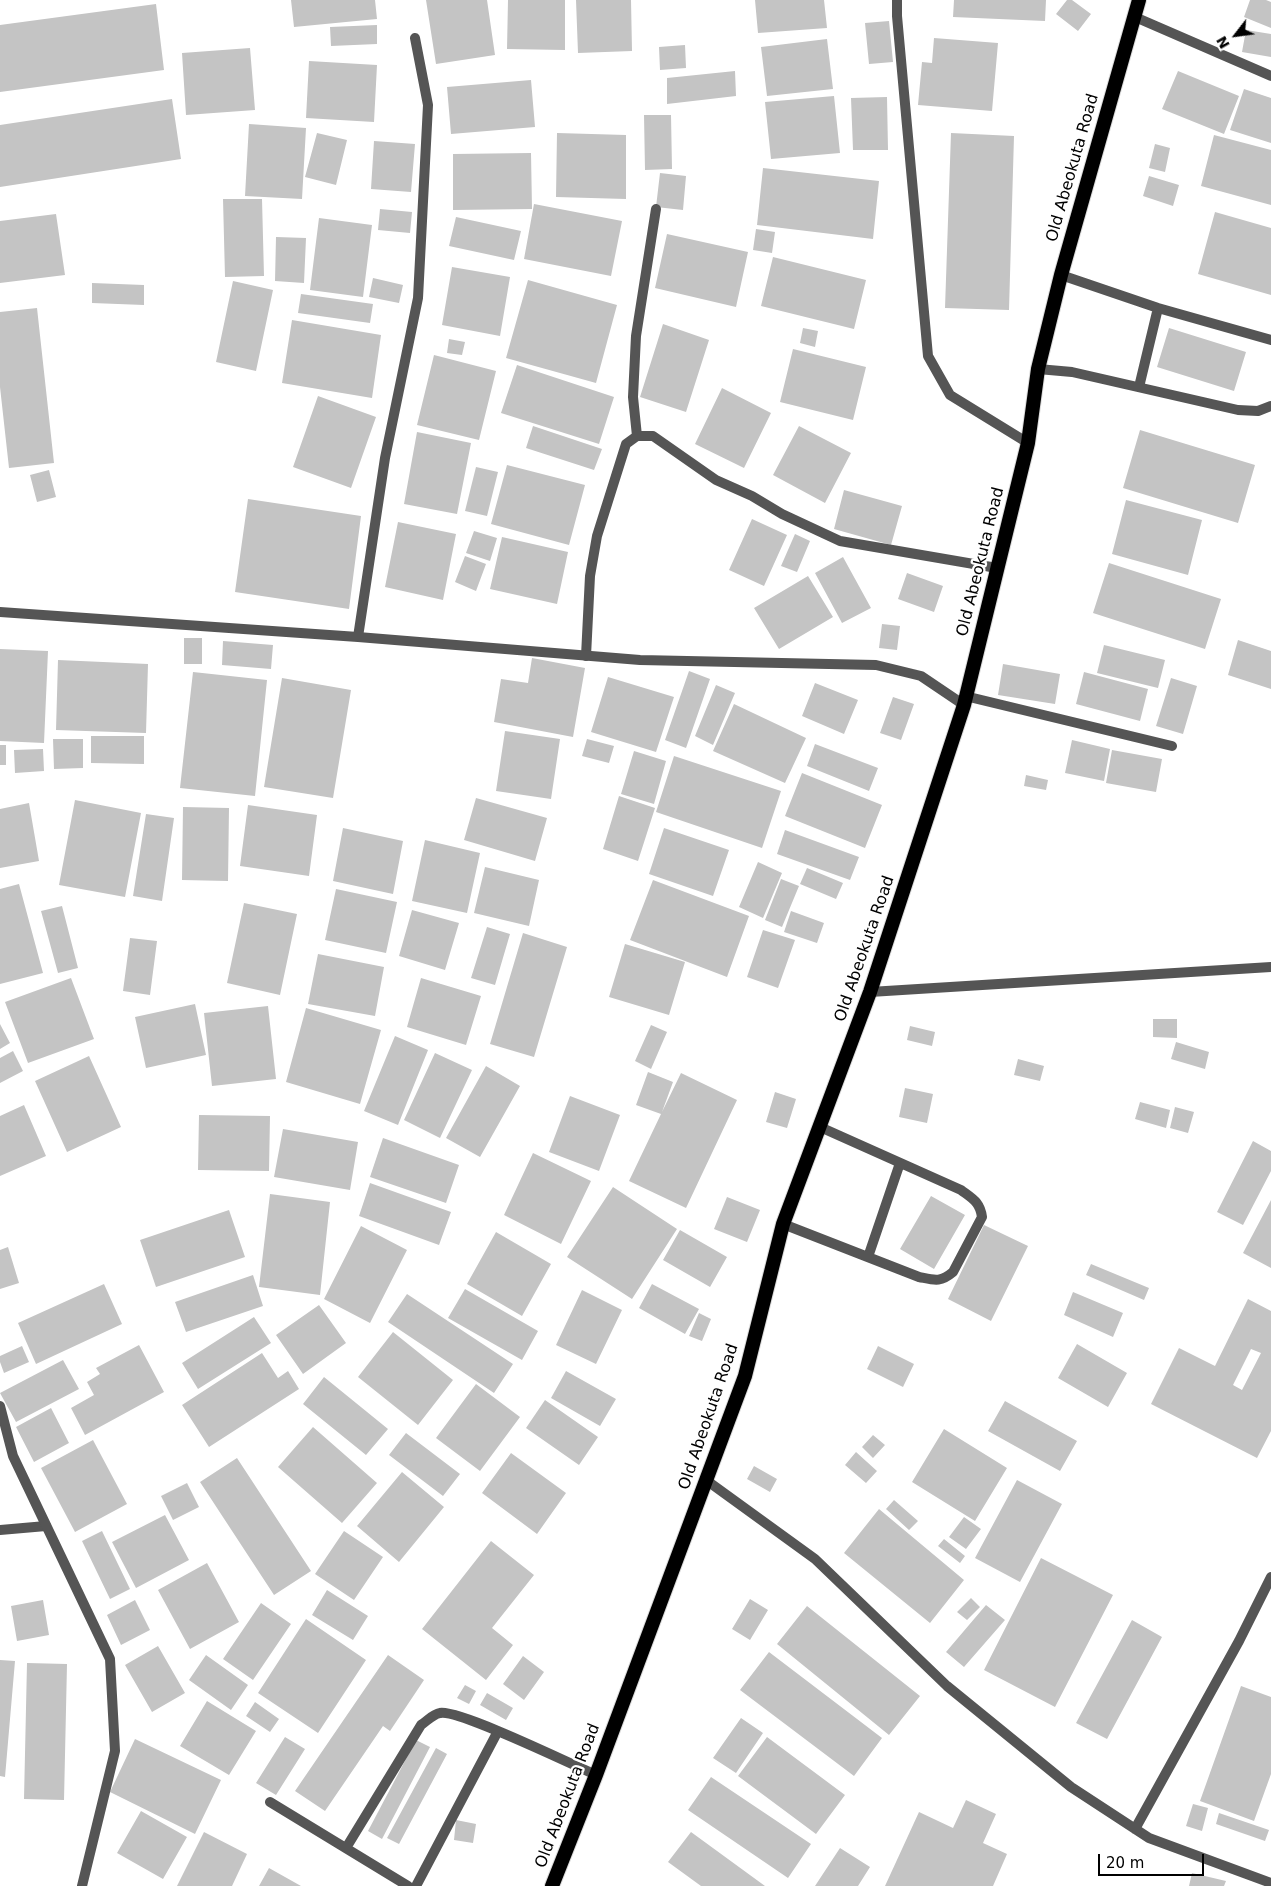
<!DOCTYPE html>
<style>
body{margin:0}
#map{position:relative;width:1271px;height:1886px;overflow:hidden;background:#fff;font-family:"DejaVu Sans",sans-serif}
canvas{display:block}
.north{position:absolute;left:1211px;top:10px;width:50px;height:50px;-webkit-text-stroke:4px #fff;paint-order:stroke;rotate:240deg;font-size:14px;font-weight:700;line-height:20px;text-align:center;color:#000}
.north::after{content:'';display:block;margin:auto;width:18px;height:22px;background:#000;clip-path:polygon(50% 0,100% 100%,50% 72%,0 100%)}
.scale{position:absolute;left:1098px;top:1854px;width:106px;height:22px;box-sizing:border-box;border:2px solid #000;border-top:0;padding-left:6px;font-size:15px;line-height:18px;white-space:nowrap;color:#000;-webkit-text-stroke:4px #fff;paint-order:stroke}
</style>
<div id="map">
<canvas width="1271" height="1886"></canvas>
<div class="north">N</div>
<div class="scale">20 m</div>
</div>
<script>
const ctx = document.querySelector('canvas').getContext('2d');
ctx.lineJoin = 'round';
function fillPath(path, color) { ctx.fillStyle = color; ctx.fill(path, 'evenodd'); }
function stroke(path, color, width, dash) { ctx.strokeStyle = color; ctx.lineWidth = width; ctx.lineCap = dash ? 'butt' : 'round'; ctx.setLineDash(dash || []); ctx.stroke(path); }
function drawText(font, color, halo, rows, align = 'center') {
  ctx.font = font + ' "DejaVu Sans",sans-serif'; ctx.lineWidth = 4.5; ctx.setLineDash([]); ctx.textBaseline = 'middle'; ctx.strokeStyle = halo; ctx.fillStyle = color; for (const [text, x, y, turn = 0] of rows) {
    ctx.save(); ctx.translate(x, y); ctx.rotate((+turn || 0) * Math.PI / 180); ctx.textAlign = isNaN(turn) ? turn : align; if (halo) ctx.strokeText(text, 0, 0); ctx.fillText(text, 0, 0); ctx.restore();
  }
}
fillPath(new Path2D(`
 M291,0H375L377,19L294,27Z
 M426,0H487L495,55L436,64Z
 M508,0H565V50L507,49Z
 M576,0H631L632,51L578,53Z
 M755,0H824L827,28L758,33Z
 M954,0H1046L1045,21L953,17Z
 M1067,0H1072L1091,14L1078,31L1056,14Z
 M1250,0H1266L1271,2V28L1244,17Z
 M156,4L164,70L0,92V25Z
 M889,21L893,62L869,64L865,23Z
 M377,25V44L331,46L330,27Z
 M1246,30L1271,34V57L1242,52Z
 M934,38L998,43L992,111L918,105L922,62L932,63Z
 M827,39L833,89L767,96L761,47Z
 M685,45L686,68L660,70L659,47Z
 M250,48L255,110L186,115L182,53Z
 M309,61L377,65L374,122L306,118Z
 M735,71L736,96L667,104V78Z
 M1178,71L1239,96L1224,134L1162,109Z
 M531,80L535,127L451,134L447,87Z
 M1244,89L1271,98V143L1230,130Z
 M834,96L840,153L771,159L765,102Z
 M887,97L888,150H853L851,98Z
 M172,99L181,159L0,187V125Z
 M644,115H671L672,169L645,170Z
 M249,124L306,128L302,199L245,196Z
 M317,133L347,140L336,185L305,177Z
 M557,133L626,135V199L556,197Z
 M951,133L1014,136L1009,310L945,308Z
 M1214,135L1271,150V205L1201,186Z
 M374,141L415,144L411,192L371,189Z
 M1155,144L1170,148L1165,172L1149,168Z
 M531,153L532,209L453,210V154Z
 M763,168L879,181L873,239L757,225Z
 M660,173L686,176L683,210L656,207Z
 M1149,176L1179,185L1173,206L1143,196Z
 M223,199H262L264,276L225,277Z
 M534,204L622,221L611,276L524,259Z
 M380,209L412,212L410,233L378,230Z
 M1215,212L1271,228V295L1198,274Z
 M56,214L65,275L0,283V221Z
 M456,217L521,231L514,260L449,246Z
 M319,218L372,225L363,297L310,290Z
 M756,229L775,232L772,253L753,250Z
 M667,234L748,252L736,307L655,288Z
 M276,237L306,238L304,283L275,281Z
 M773,257L866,280L854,329L761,306Z
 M452,267L510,277L500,336L442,325Z
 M373,278L403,285L399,303L369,297Z
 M528,280L617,305L596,383L506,358Z
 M233,281L273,290L256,371L216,362Z
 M92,283L144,285V305L92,303Z
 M301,294L373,304L370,323L298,313Z
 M37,308L54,463L9,468L0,387V312Z
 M292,320L381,335L372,398L282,383Z
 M663,324L709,340L686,412L640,397Z
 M803,328L818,331L815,347L800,343Z
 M1169,328L1246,352L1234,391L1157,367Z
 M449,339L465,342L462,355L447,353Z
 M793,349L866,367L853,420L780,402Z
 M434,355L496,371L479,440L417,425Z
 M517,365L614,397L599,444L501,413Z
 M722,388L771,413L744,468L695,444Z
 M318,396L376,417L351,488L293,467Z
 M533,426L602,449L594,470L526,448Z
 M799,426L851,453L825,503L773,475Z
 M1140,430L1255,465L1238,523L1123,488Z
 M417,432L471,443L457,514L404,504Z
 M507,465L585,485L569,545L491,524Z
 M476,467L498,472L487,516L465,511Z
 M49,470L56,497L37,502L30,475Z
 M844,490L902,506L891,545L834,529Z
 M248,499L361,516L349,609L235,592Z
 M1126,500L1202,520L1188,575L1112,554Z
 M752,519L787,535L764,586L729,570Z
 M398,522L456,534L443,600L385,587Z
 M474,531L497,538L490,561L466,553Z
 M795,534L810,541L797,572L781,566Z
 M502,537L568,552L557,604L490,589Z
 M465,556L486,564L476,591L455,582Z
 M843,557L871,608L842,623L815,573Z
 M1109,563L1221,599L1205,649L1093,613Z
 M907,573L943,586L934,612L898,599Z
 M808,576L833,617L779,649L754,608Z
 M882,624L900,626L897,650L879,648Z
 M184,638H202V664H184Z
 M1238,640L1271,651V689L1228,675Z
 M223,641L273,645L271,669L222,665Z
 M1104,645L1165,660L1158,688L1097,673Z
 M0,649L48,651L44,743L0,741Z
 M532,658L585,668L573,737L494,722L501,679L528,683Z
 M58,660L148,664L146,733L56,730Z
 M1003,664L1060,674L1055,704L998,695Z
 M689,671L710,679L686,748L665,740Z
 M193,672L267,680L255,796L180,788Z
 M1084,672L1148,689L1140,721L1076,704Z
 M608,677L674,697L656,752L591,732Z
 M282,678L351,690L333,798L264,787Z
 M1171,678L1197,686L1183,734L1156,726Z
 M815,683L858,700L844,734L802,716Z
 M716,685L735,693L713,745L695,736Z
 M893,697L914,704L901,740L880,733Z
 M734,704L806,738L785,783L713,751Z
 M505,731L560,739L551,799L496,791Z
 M91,736H144V764L91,763Z
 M53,739H83V768L54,769Z
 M587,739L614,746L609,763L582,756Z
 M1072,740L1110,749L1104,781L1065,773Z
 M815,744L878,768L869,791L807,766Z
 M0,745H6V765H0Z
 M43,749L44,771L15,773L14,750Z
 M1112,750L1162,759L1156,792L1106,783Z
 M634,751L666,761L654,804L621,794Z
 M674,756L781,791L762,848L656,812Z
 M802,773L882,805L865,848L785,816Z
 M1026,775L1048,780L1046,790L1024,786Z
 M619,796L655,808L638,861L603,849Z
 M476,798L547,818L535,861L464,840Z
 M75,800L141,813L125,897L59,885Z
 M29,803L39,861L0,868V809Z
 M248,805L317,815L309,876L240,866Z
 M183,807L229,808L228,881L182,880Z
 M146,814L174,818L162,901L133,896Z
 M343,828L403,841L393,894L333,881Z
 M664,828L729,850L713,896L649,874Z
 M785,830L859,857L850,880L777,854Z
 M425,840L480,853L467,913L412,901Z
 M758,862L782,873L763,918L739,907Z
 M485,867L539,880L529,926L474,913Z
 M807,868L843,883L836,899L800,884Z
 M781,879L799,886L782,927L765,920Z
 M653,880L749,916L727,977L630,940Z
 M19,884L43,973L0,984V889Z
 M336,889L397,902L386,953L325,940Z
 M244,903L297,914L280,995L227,983Z
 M62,906L78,968L58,973L41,911Z
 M412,910L459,923L445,970L399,956Z
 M791,911L824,923L817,943L784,932Z
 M487,927L510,934L495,985L471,978Z
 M763,930L795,940L778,988L747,977Z
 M523,933L567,947L534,1057L490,1044Z
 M130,938L157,941L150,995L123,991Z
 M625,944L685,962L669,1015L609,997Z
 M318,954L384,967L375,1016L308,1004Z
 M71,978L94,1039L28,1063L5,1002Z
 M421,978L481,996L466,1045L407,1027Z
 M195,1004L206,1055L146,1068L135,1017Z
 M268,1006L276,1079L212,1086L204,1013Z
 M306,1008L381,1030L360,1104L286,1082Z
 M1153,1019H1177V1038L1153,1037Z
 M0,1024L10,1043L0,1049Z
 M651,1025L667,1032L651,1069L635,1061Z
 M910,1026L935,1032L932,1046L907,1040Z
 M395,1036L428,1050L398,1125L364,1111Z
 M1176,1042L1209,1052L1205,1069L1171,1059Z
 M13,1051L23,1071L0,1083V1058Z
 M435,1053L472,1070L440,1138L404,1120Z
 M89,1056L121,1127L67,1152L35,1081Z
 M1018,1059L1044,1066L1040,1081L1014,1075Z
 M486,1066L520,1086L480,1157L446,1138Z
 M648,1072L673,1082L662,1112L681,1073L737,1100L686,1208L629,1181L661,1114L636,1105Z
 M905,1088L933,1094L927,1123L899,1117Z
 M775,1092L796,1099L787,1128L766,1122Z
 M570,1096L620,1115L599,1171L549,1152Z
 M1140,1102L1170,1110L1166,1128L1135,1119Z
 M24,1105L46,1156L0,1176V1116Z
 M1175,1107L1194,1112L1188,1133L1170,1128Z
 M199,1115L270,1116L269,1171L198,1170Z
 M283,1129L358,1142L350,1190L274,1177Z
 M383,1138L459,1165L446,1203L370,1177Z
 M1253,1141L1271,1151V1171L1243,1225L1217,1212Z
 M533,1153L591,1181L561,1244L504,1215Z
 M370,1183L451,1212L439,1245L359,1216Z
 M613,1187L677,1229L632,1299L567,1257Z
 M270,1194L330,1202L320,1295L259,1287Z
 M931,1196L965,1215L934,1269L900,1249Z
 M727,1197L760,1210L747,1242L714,1229Z
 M1271,1200V1268L1243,1253Z
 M229,1210L245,1257L156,1287L140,1240Z
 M984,1225L1028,1246L991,1321L948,1299Z
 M361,1226L407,1250L370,1323L324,1299Z
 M680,1230L727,1257L710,1287L663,1260Z
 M496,1232L551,1264L522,1316L467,1284Z
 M8,1247L19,1283L0,1289V1250Z
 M1091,1264L1149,1288L1144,1300L1086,1275Z
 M253,1275L263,1306L186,1332L175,1302Z
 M104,1284L122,1324L36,1364L18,1323Z
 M652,1284L699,1309L685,1334L639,1308Z
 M465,1289L538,1331L522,1360L448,1318Z
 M582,1290L622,1310L596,1364L556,1345Z
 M1073,1292L1123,1313L1113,1337L1064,1315Z
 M407,1294L513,1364L494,1393L388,1322Z
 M1248,1299L1271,1311V1431L1257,1458L1151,1404L1179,1348L1215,1366ZM1251,1349L1261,1353L1242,1390L1233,1385Z
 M319,1305L346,1343L303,1374L276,1335Z
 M699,1313L711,1319L702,1341L689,1336Z
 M254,1317L271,1343L198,1389L182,1363Z
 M393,1332L453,1380L418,1425L358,1377Z
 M1077,1344L1127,1373L1108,1407L1058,1378Z
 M139,1345L164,1392L85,1435L71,1408L94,1395L87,1382L100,1374L96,1368Z
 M22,1346L29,1362L4,1373L0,1362V1356Z
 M878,1346L914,1364L903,1387L867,1369Z
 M262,1353L278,1378L288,1371L299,1389L209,1447L182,1405Z
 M63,1360L79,1389L16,1422L0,1393Z
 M566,1371L616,1399L600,1426L551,1398Z
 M324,1377L388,1429L366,1455L303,1404Z
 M476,1384L520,1417L480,1471L436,1438Z
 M545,1400L598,1437L579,1465L526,1428Z
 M1005,1401L1077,1441L1060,1471L988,1431Z
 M51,1408L69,1443L34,1462L16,1427Z
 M313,1427L377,1483L342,1523L278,1467Z
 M944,1429L1007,1468L975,1521L912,1482Z
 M406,1433L460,1474L443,1496L389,1455Z
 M873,1435L885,1445L873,1458L862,1447Z
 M93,1440L127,1504L75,1532L41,1468Z
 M856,1452L877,1471L866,1483L845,1465Z
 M511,1453L566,1493L537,1534L482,1493Z
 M237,1458L311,1571L274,1595L200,1482Z
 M754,1466L777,1479L770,1492L747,1479Z
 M402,1472L444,1507L399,1562L357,1526Z
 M1017,1480L1062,1504L1020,1582L975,1558Z
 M187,1483L199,1507L173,1520L161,1496Z
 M894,1500L918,1521L909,1530L886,1509Z
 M879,1509L964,1580L930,1623L844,1553Z
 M165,1515L189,1560L136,1588L112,1542Z
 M964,1517L981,1529L966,1549L949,1537Z
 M102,1531L130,1589L110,1599L82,1541Z
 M344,1531L383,1557L354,1600L315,1574Z
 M944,1539L965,1556L960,1563L938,1546Z
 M491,1541L534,1575L492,1628L513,1645L486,1680L422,1629Z
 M1041,1558L1113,1595L1055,1707L984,1670Z
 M207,1563L239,1622L190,1649L158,1590Z
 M327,1590L368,1616L353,1640L312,1615Z
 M971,1598L980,1607L967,1620L957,1612Z
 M750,1599L768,1610L750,1640L732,1629Z
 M43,1600L49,1635L17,1641L11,1606Z
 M135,1600L150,1630L121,1645L107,1615Z
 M261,1603L291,1624L253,1680L223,1659Z
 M986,1605L1005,1620L964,1667L946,1652Z
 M807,1606L920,1696L889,1735L777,1644Z
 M306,1619L366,1660L318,1733L258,1693Z
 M1132,1620L1162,1637L1107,1739L1076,1723Z
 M158,1646L185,1693L152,1712L125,1665Z
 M769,1652L882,1738L854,1776L740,1690Z
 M206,1655L248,1685L231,1710L189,1680Z
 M388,1655L424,1680L390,1731L383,1726L325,1811L295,1791Z
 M523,1656L544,1672L524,1700L503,1684Z
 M0,1660L15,1661L5,1777L0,1776Z
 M27,1663L67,1664L64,1800L24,1799Z
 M465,1685L476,1691L469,1704L457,1698Z
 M1241,1686L1271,1697V1774L1254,1821L1200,1801Z
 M487,1693L513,1708L506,1720L480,1705Z
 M207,1701L256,1731L229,1775L180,1746Z
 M255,1702L279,1719L270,1732L246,1716Z
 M741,1718L763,1733L736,1773L713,1758Z
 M285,1737L305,1749L276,1795L256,1783Z
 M767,1737L845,1795L816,1834L738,1776Z
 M135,1739L221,1780L195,1834L110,1792Z
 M416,1740L430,1747L382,1839L368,1831Z
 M436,1748L447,1754L399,1844L387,1838Z
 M711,1777L811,1844L788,1878L688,1810Z
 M966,1800L996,1814L983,1843L1007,1854L993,1886H885L919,1812L953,1828Z
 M1193,1804L1208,1808L1202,1831L1186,1826Z
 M141,1811L187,1837L163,1879L117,1853Z
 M1219,1813L1269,1830L1265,1841L1216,1824Z
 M456,1820L476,1824L473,1843L454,1840Z
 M204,1832L247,1854L232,1886H177Z
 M691,1832L765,1886H701L668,1862Z
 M840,1848L870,1867L858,1886H815Z
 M269,1868L301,1886H259Z
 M1192,1873L1226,1881L1224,1886H1189Z`), '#c4c4c4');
const trunk = new Path2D(`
 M552,1886L596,1775L745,1376L783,1224L870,992L964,705L1028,443L1038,369L1061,275L1139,0`);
stroke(trunk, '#dbdbdb', 16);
stroke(new Path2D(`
 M1135,17L1271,76
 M1061,275L1158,308L1271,340
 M1038,369L1072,372L1238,410L1258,411L1271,406
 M1139,387L1158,308
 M637,436L633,397L636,336L656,209
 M586,656L590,576L597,536L626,444L637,436H653L716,480L752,496L782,514L840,541L997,568
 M965,696L1172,746
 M783,1224L919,1277C934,1280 940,1283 953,1272L982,1217C980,1202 973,1199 961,1190L820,1127
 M868,1257L900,1163
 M0,1530L46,1526
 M270,1802L408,1886
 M346,1848L421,1725C427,1721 433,1714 440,1713C458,1709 571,1764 596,1775
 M416,1886L498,1731`), '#555', 10);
stroke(new Path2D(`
 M897,0V16L928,356L950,395L1028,443
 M0,612L358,637L640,660L876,665L921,676L964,705
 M358,637L385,458L418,298L428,105L415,38
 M870,992L1271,967
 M0,1406L13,1456L110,1659L115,1751L82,1886
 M706,1480L815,1559L947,1686L1071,1787L1149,1838L1271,1883
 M1135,1829L1239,1641L1271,1577`), '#555', 10);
stroke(trunk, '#000', 14);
drawText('16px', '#000', '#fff', [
 ["Old Abeokuta Road",1073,168,-74],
 ["Old Abeokuta Road",981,562,-76],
 ["Old Abeokuta Road",865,949,-71],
 ["Old Abeokuta Road",709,1417,-71],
 ["Old Abeokuta Road",568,1796,-69]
]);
</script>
